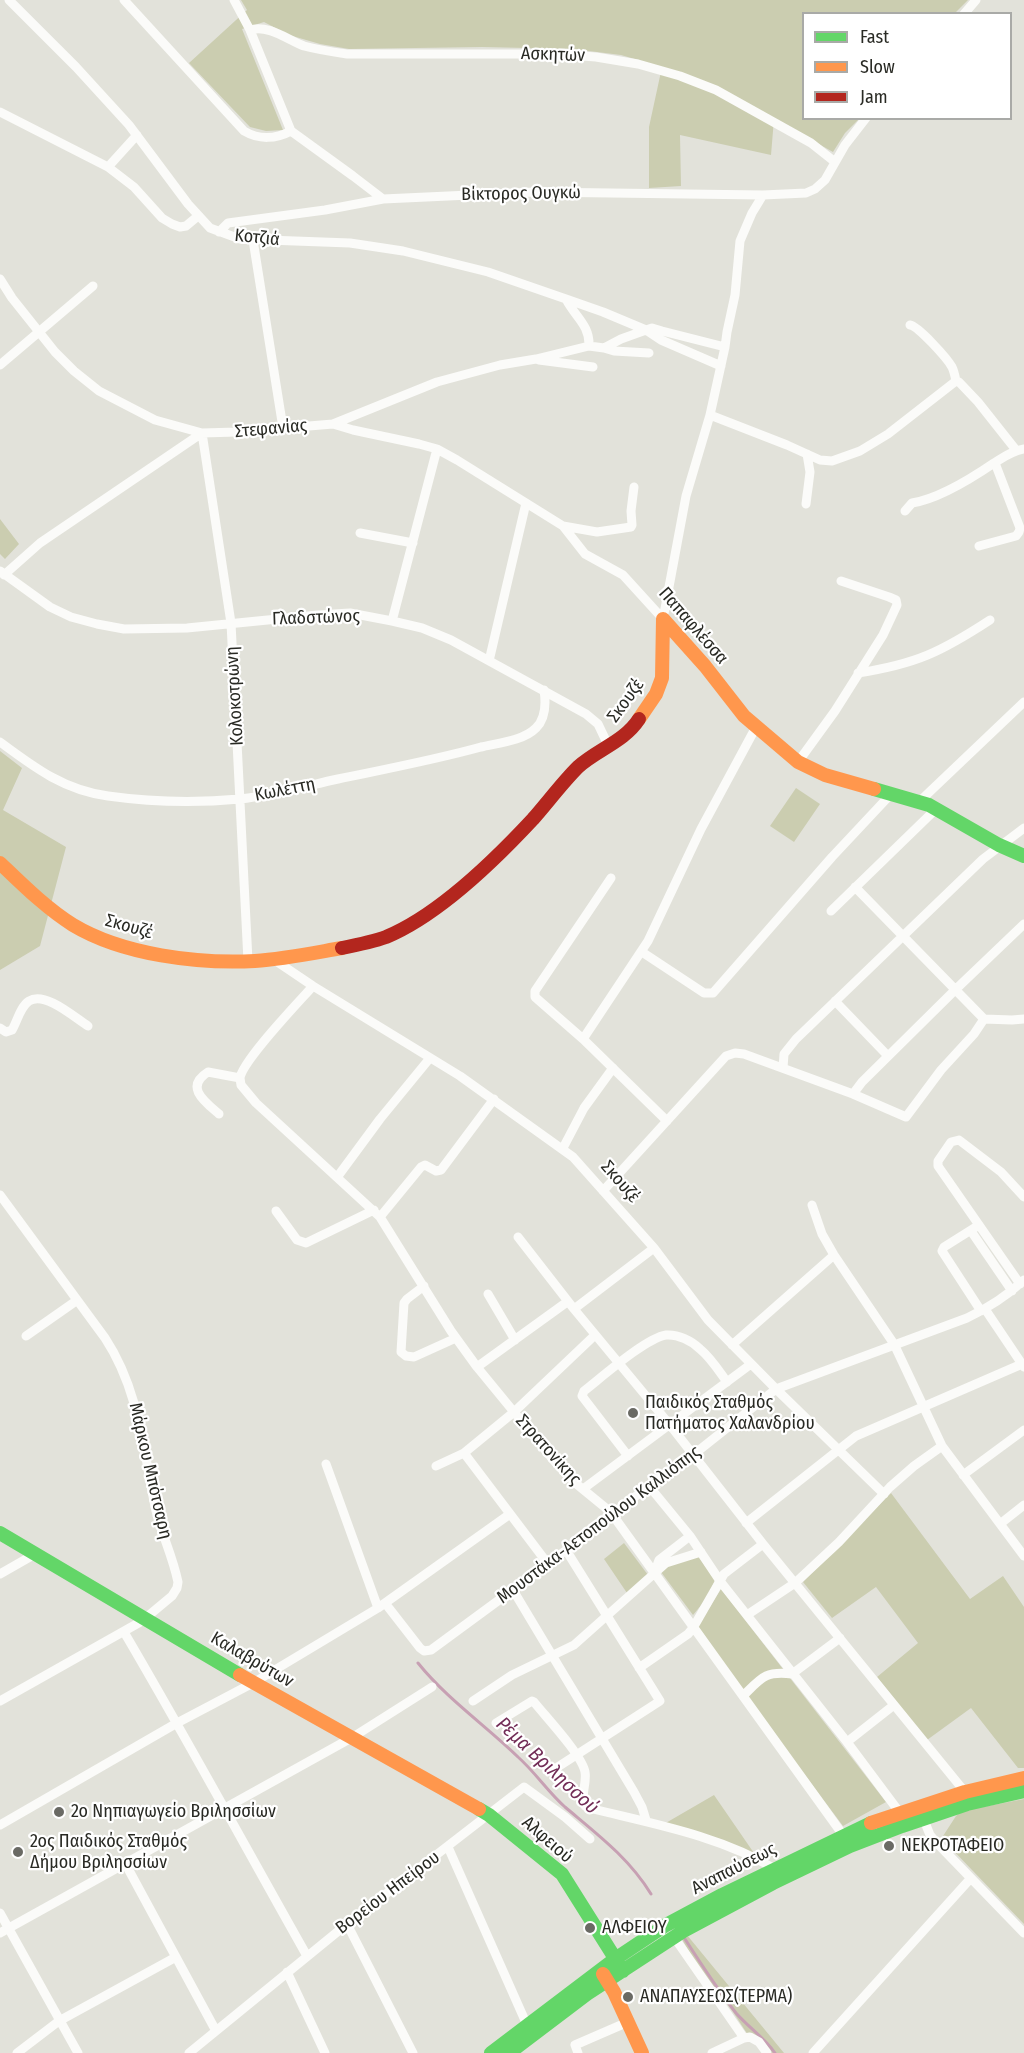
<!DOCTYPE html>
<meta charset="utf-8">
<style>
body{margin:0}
#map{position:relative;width:1024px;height:2053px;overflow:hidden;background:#e2e2da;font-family:"Fira Sans Condensed",sans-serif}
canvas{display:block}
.legend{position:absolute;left:802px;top:12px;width:210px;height:108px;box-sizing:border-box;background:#fff;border:2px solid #a9aaa7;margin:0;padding:8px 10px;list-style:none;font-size:18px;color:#292a24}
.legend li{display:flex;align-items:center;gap:12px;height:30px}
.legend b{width:30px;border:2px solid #a9aaa7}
</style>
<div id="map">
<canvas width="1024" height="2053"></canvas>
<ul class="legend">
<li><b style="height:8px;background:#63d668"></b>Fast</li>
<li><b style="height:8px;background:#ff974d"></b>Slow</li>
<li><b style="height:8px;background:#b3261e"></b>Jam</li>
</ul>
</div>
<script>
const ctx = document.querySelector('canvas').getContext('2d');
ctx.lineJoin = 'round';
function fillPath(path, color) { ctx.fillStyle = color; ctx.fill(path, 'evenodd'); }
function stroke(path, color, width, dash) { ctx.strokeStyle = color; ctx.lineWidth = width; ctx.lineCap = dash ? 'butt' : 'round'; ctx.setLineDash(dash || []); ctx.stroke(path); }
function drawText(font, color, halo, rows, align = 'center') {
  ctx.font = font + ' "Fira Sans Condensed",sans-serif'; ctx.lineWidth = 4.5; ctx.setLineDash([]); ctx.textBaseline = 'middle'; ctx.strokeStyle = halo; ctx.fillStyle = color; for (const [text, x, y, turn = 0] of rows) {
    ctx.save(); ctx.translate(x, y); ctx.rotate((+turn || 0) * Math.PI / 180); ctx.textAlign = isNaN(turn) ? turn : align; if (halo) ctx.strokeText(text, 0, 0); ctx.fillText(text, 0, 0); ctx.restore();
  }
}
fillPath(new Path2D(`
 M241,0H968L955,13L804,14V118L859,119L845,133L833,152L774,119L771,155L680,135L681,186L649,188V127L662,67L621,55L573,49L482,47L349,49L320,44L289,35L264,22L242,29L283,130L266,131L250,127L189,63L247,10Z
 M0,519L19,544L5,559L0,554Z
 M0,751L22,768L3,810L66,847L40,946L0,970Z
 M796,788L820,804L794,842L770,826Z
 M891,1493L970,1599L1003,1576L1024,1607V1768H1018L971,1708L927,1740L877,1677L918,1643L876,1587L832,1618L803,1582Z
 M624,1543L648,1575L627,1593L604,1559Z
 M698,1556L715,1580L707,1598L693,1615L661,1572L674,1562Z
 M721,1589L886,1802L843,1826L760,1715L698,1626Z
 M714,1795L756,1856L664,1824Z
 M1024,1799V1924L947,1844L943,1836L956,1816L962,1811Z
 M687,1935L784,2053H769L748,2035L733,2012L693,1959L682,1939Z`), '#cbcdb0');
stroke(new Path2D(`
 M418,1663C447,1699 485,1725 518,1757C535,1772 548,1792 565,1807C597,1834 629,1858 651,1894
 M685,1939C701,1964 718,1990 736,2013C749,2028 764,2037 775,2053`), '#c7a0b3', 3);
stroke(new Path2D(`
 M9,0L76,67L129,125L188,204L210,228L240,239L350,243L403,251L488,272L566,299C575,317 590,325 589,346
 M124,0L244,131C259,140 276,139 291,131
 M234,0L250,30L291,131L353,176L383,199
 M964,14L976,0
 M250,30C268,24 288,40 304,46C319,50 333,52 347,54H554L596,57L638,64L680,76L716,90L811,143L835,162
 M0,112L108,167L134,187L162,218L172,224L180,227L186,226L198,216
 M108,167L137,135
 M219,232L228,223L325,210L383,199L535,192L763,195L806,193L815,189L825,180L845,145L866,118
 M253,240L283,428
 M0,279L12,298L55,352L74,371L99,391L155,420L202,433L237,432L333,424L437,382L500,365L536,359L589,346L604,348L621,339L646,330L661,340L721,366
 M566,299L603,312L646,330L652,328L662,331L725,347
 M910,325C918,326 947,358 952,367C954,371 955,376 956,381L959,382L978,402L1016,450
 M604,348L614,351L649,353
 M539,360L593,367
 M0,365L93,286
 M710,415L787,445L820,460L832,461L860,451L888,434L956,381
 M333,424L353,430L419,444L437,449L457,460L563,526L585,554L623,575L663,619
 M806,504L810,472L807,454
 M905,511L912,503C938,499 972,478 994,463C1004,457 1012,451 1024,449
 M563,526L597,532L631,527L632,525L631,511L634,487
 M360,533L413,543
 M979,546L1016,536L1019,532L1020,528L995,463
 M0,571L50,607L71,617L97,624L124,629L187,628L318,615L350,613L392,621L422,628L451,640L586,714L598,724L608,745
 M4,575L40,543L202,433L231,623L248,961
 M663,619L686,496L710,415L725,347L727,332L735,295L740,241L752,213L763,195
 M392,621L437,449
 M489,661L526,503
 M858,673C916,664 941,652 990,620
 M0,742C35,768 64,790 108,796C151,802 197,803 240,799C273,795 306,786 338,779C386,769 434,760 481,747C498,743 523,741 536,728C546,718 546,703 544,690
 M798,762L835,711L883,635L897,605L896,600L889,597L841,581
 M920,801L1024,702
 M611,878L535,991V997L583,1039L667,1121
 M855,887L984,1019
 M831,911L937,808
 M642,952L704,993H713L832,857L891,794
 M273,959L313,986L460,1076L573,1157L654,1248L708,1320L776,1389L884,1494
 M835,1001L888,1056
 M984,1019L1012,1020L1024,1019
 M0,1028L6,1032L12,1030C17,1022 20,1007 29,1001C45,991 74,1017 88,1026
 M583,1039L648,941L701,829L756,727
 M783,1068L784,1054L796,1039L983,859L1024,828
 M240,1078L241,1085L256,1103L380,1217L451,1331L477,1367L555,1462L574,1482L607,1509L617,1521L843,1835
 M240,1078C243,1060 298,1003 313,986
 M853,1094L862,1082L955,990L1024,924
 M219,1114C205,1102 184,1087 208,1072L240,1078
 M563,1148L584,1108L613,1068
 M338,1176L380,1119L430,1058
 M603,1191L726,1056L735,1053L744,1054L853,1094L906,1117L941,1070L974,1034L984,1019
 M0,1195L105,1338C140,1391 143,1451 156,1511C162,1535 173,1557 178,1582L177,1588L172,1596L142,1621L0,1701
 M812,1205L822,1234L834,1255L894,1344L942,1446L1024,1556
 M276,1211L297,1240L306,1243L374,1210
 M380,1217L421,1167L425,1165L436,1171L441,1170L494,1099
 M979,1225L944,1247L942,1251L981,1311
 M971,1231L1012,1291
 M518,1237L574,1309L654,1248
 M1020,1284L938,1166V1161L951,1142L959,1140L1001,1172L1024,1197
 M424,1286L407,1299L404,1303L401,1352L406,1356L414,1357L456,1338
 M488,1294L515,1340
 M574,1309L670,1425L763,1544L965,1792
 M985,1309L1024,1367
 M26,1336L76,1301
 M732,1345L834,1255
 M477,1367L567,1302
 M464,1453L548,1564
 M628,1456L582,1396L584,1391C602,1377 646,1338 666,1335C678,1334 692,1341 700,1349C711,1358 719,1371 727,1382
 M326,1464L378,1608
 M436,1466L464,1453L514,1412L595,1335
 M963,1475L1024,1430
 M649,1486L690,1536L720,1581L847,1742L900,1813
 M583,1489L751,1364
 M746,1523L856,1436L1022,1364
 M1000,1524L1024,1505
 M0,1574L35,1554
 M654,1574L659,1560L690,1536
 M513,1590L634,1792L642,1807L646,1820
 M385,1603L420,1648L424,1651L431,1650L548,1564L649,1486L693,1455L776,1389L967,1318C988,1308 1007,1296 1024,1280
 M747,1615L795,1583L839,1542L890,1487L914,1466L942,1446
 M124,1632C187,1739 246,1848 307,1956
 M639,1668L688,1634L693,1628L724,1574L763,1544
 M743,1696C762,1677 765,1671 792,1674L840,1638
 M473,1701L512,1675L574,1645L666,1563L701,1552
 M496,1723L532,1701L534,1702C546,1717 582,1755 585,1772C587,1784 580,1795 585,1806L593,1809C654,1824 720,1836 775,1869
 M847,1742L894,1705
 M553,1770L660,1701L566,1550
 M922,1815L930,1835L935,1841L1024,1933
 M0,1825L177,1723L253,1683L378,1608L510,1514
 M448,1847L527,2025
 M125,1863L216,2031
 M0,1913L78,2053
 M347,1924L413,2053
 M0,1933L353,1737L432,1687
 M674,1937L744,2038
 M287,1972L325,2053
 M17,2053L59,2021L176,1957
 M189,2053L347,1924L524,1787L565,1817L590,1839
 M578,2053L575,2045L628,2022
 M712,2053L744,2038L750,2037L759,2042L767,2053
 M813,2053L971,1878`), '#fbfbf9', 9);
stroke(new Path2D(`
 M874,789L929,805L999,845L1024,856
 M0,1533L240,1675
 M479,1809L489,1815L562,1874L623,1971
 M491,2053L615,1959L666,1925L722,1895L871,1823
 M509,2053L587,1994L685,1930L773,1883L850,1846L902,1826L967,1804L1024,1791`), '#63d668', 14);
stroke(new Path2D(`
 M663,619L705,666L744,716L798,762L825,775L874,789
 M639,719L656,694L662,678L663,619
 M0,863C23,885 46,908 73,925C123,955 198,964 255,961C284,959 313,953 342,948
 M240,1675L479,1809
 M871,1823L965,1792L1024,1778
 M603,1974L614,1992L642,2053`), '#ff974d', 14);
stroke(new Path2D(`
 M342,948C357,945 372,942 386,937C439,915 494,861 533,819C548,802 562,783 578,767C598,749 624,742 639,719`), '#b3261e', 14);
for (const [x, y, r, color] of [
 [633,1413,6,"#6a6a64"],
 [59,1812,6,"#6a6a64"],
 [889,1846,6,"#6a6a64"],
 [18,1852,6,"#6a6a64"],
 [590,1928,6,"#6a6a64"],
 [628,1997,6,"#6a6a64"]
]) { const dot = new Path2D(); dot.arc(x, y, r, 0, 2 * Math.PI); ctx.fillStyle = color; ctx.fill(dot); stroke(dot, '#fff', 2); }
drawText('18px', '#292a24', '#fff', [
 ["Ασκητών",553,55,2],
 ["Βίκτορος Ουγκώ",521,194,-1],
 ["Κοτζιά",257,238,6],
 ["Στεφανίας",271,429,-5],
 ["Γλαδστώνος",316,618,-2],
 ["Παπαφλέσσα",693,626,49],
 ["Κολοκοτρώνη",235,696,-93],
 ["Σκουζέ",626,701,-54],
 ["Κωλέττη",285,790,-11],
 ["Σκουζέ",129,927,16],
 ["Σκουζέ",620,1182,49],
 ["Στρατονίκης",548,1450,48],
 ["Μάρκου Μπότσαρη",150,1471,77],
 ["Μουστάκα-Αετοπούλου Καλλιόπης",599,1525,-37],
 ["Καλαβρύτων",252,1660,30],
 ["Αλφειού",547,1840,41],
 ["Αναπαύσεως",734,1869,-27],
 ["Βορείου Ηπείρου",388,1893,-37]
]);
drawText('18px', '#292a24', '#fff', [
 ["Παιδικός Σταθμός",645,1403],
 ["Πατήματος Χαλανδρίου",645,1424],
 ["2ο Νηπιαγωγείο Βριλησσίων",71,1812],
 ["2ος Παιδικός Σταθμός",30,1842],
 ["Δήμου Βριλησσίων",30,1863],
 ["ΝΕΚΡΟΤΑΦΕΙΟ",901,1846],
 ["ΑΛΦΕΙΟΥ",602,1928],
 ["ΑΝΑΠΑΥΣΕΩΣ(ΤΕΡΜΑ)",640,1997]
], 'left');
drawText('italic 20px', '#722d57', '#fff', [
 ["Ρέμα Βριλησσού",547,1766,43]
]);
</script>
